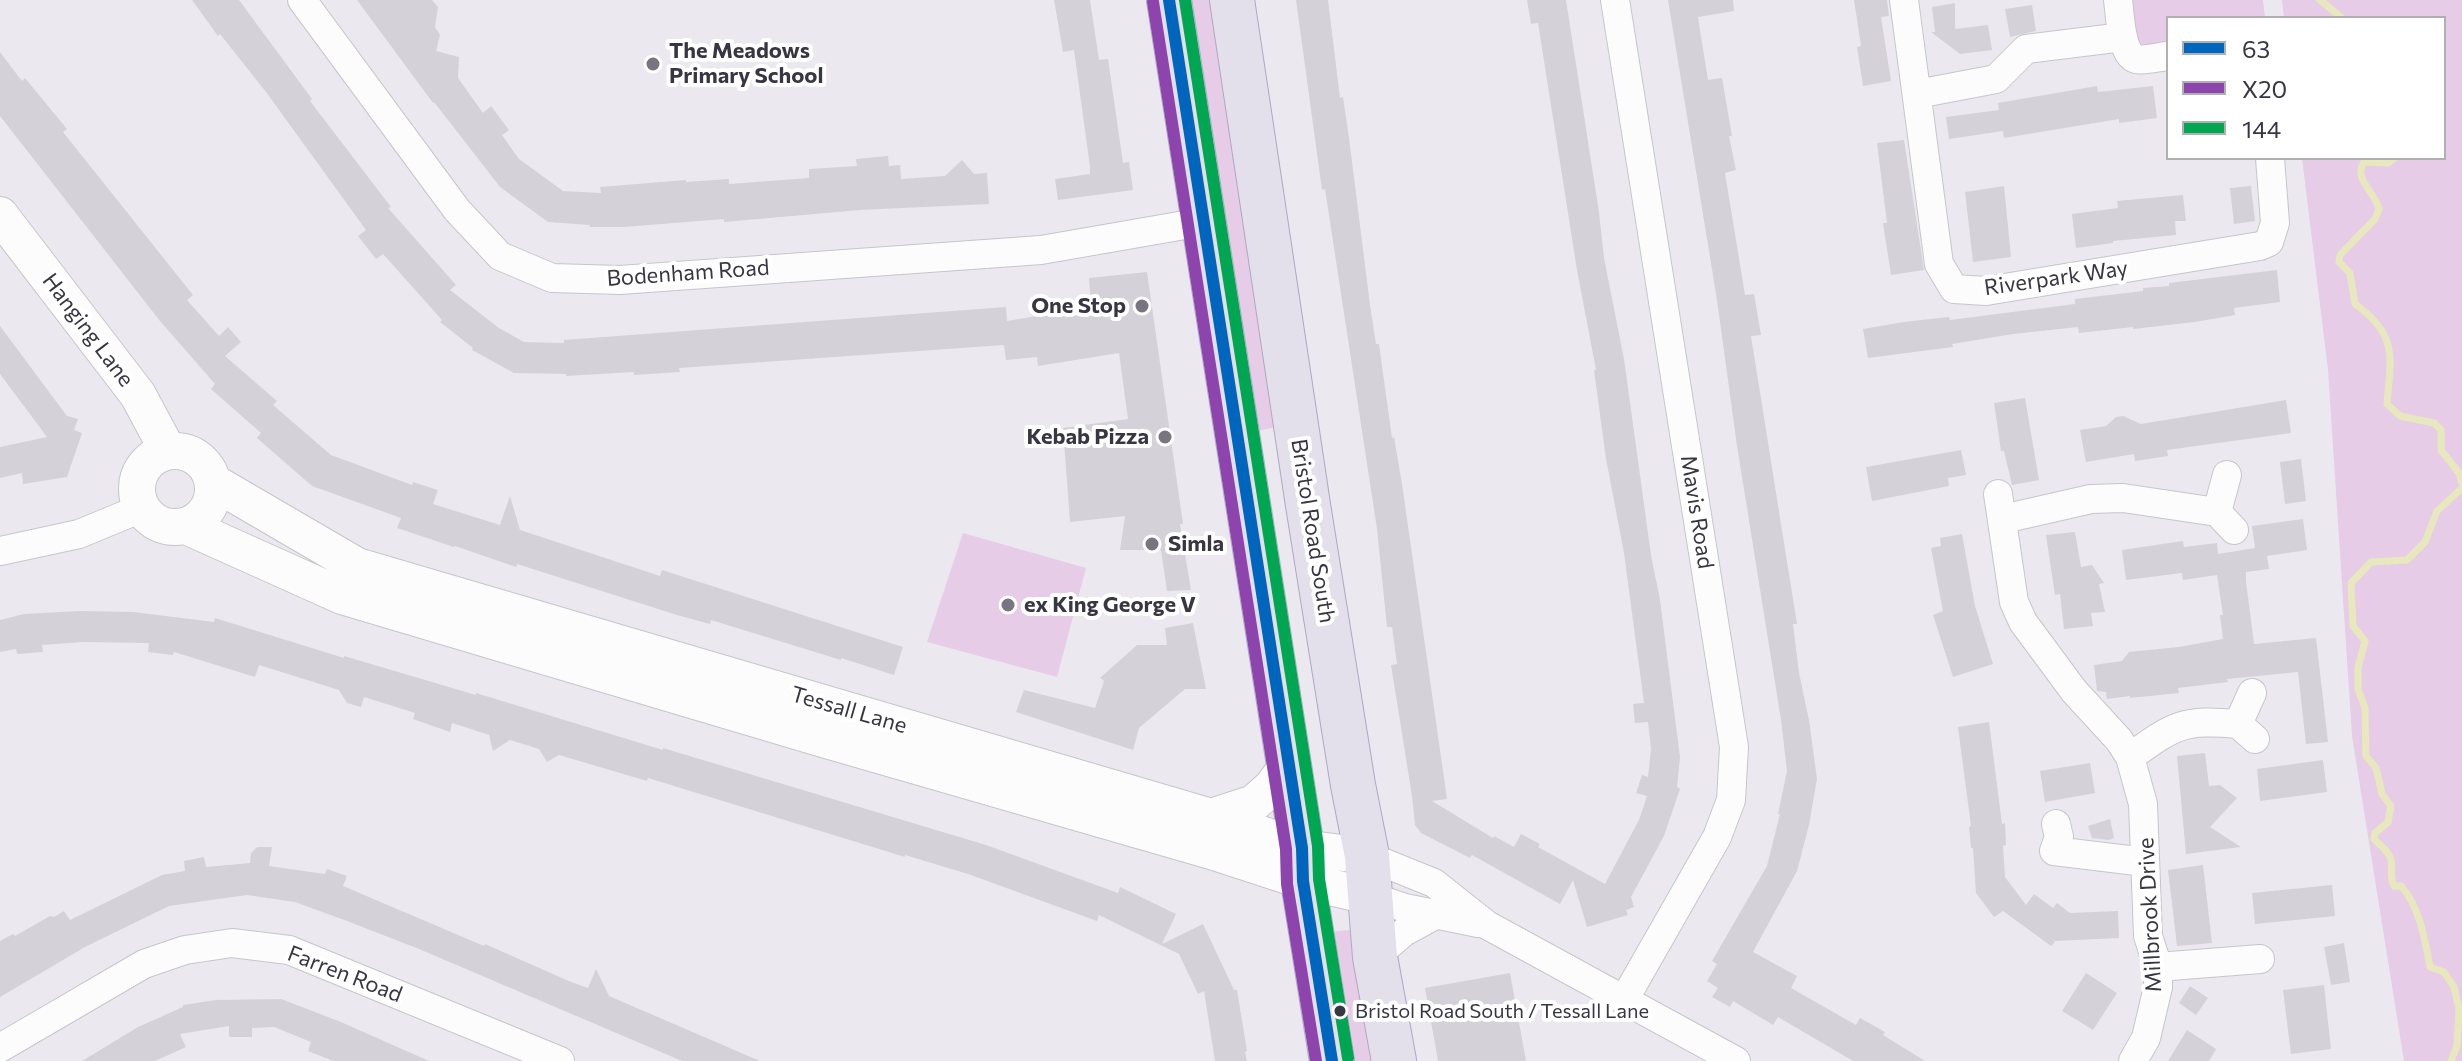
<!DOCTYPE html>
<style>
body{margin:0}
#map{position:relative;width:2462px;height:1061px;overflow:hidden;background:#ebe9ef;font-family:Commissioner,sans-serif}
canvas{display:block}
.legend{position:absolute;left:2166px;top:16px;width:280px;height:144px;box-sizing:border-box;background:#fff;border:2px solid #b0afb4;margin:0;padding:10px 14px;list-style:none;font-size:24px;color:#393644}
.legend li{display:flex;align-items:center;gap:16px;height:40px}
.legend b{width:40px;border:2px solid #b0afb4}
</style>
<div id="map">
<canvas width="2462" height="1061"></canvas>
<ul class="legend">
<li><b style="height:10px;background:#0065bd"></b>63</li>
<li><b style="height:10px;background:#8e44ad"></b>X20</li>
<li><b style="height:10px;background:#00a651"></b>144</li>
</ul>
</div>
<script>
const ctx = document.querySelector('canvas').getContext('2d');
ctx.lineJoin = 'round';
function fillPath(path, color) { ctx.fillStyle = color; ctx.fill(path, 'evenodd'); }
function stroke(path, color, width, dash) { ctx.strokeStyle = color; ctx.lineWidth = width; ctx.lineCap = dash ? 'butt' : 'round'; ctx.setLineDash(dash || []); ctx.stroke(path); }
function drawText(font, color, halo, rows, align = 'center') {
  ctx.font = font + ' Commissioner,sans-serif'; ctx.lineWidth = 8; ctx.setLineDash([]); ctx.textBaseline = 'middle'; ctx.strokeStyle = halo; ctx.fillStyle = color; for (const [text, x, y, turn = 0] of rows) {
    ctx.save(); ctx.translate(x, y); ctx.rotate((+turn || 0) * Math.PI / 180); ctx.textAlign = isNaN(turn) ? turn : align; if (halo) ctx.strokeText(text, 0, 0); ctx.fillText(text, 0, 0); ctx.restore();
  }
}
fillPath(new Path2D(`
 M1183,0H1223L1286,425L1248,433Z
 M2128,0H2263L2265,18H2168V48L2151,50L2135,40Z
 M2282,0H2462V1061H2404L2352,736L2328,370L2302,158H2444V18H2284Z
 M963,533L1086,568L1057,677L927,642Z
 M1352,930L1384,1061H1345L1326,944L1336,931Z`), '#e6cce6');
stroke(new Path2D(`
 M2320,0L2342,18
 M2395,158L2388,163L2364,162C2353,179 2374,190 2379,209L2375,219L2340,255L2339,262L2350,273L2355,304C2398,335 2391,356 2387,404L2400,416L2434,423L2441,430V450L2459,473L2462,483
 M2451,1061L2457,1046L2459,1009L2454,987L2444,972L2430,967C2425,940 2420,907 2401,886H2394C2389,876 2393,870 2391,860C2389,851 2380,845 2374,839L2375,833L2388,822L2391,806L2382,794L2376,768L2366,756L2365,708L2358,689V668L2365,641L2353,626L2351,583L2371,562L2407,560L2425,542L2437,511L2462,488`), '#e8e8be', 7);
fillPath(new Path2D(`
 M192,0H239L312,99L310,101L391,207L388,208L456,285L450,290L499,328L524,342L564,343V340L1006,307L1007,321L1091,307L1089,278L1147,272L1183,524H1180L1191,590L1167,591L1161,550H1120L1125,516L1070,522L1063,428L1128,419L1119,353L1038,366L1037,357L1006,360L1004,345L679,368L680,372L634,375V372L566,376V374L514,373L472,350L473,348L440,322L442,320L383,254L376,259L358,236L366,230L266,92L220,34L218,36Z
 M357,0H432L438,7L435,27L440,35L436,51L459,57L458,78L483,113L491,106L509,130L502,135L519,159L563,191L601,193L600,187L686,180V182L729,179V184L809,178V169L857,166L856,159L888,156L889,166L900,165L901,179L945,176L962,160L974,174L987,173L989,204L860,210L724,222V219L624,227H590V225L548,222L500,187L434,102L433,103Z
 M1054,0H1090L1099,60L1108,59L1123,163L1129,162L1133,190L1058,200L1055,179L1090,174V167L1074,50L1063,52Z
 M1296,0H1328L1340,98L1343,97L1349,138L1370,305L1376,344H1379L1392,438L1394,437L1402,484L1447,799L1432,801L1493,838L1494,836L1514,847L1521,834L1540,844L1538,847L1605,884L1639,820L1647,796L1636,793L1642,775L1648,777L1651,749L1648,722L1635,723L1633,704L1644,703L1624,553L1606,459L1594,370H1596L1577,270L1538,23L1531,24L1527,0H1566L1599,212L1604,258L1624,359L1651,555L1660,600L1680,757L1677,787L1680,789L1664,836L1631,897L1634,907L1626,910L1628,915L1587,927L1573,880L1560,904L1472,855L1470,858L1421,833L1415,825L1412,796L1391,665L1397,664L1392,627H1387L1377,529L1325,189L1322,190Z
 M1668,0H1733L1734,11L1698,17L1708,80L1722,78L1732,136H1729L1736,170L1725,173L1745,295L1754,294L1761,335L1751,336L1797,624H1793L1799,673L1809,720L1817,779L1809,825L1797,871L1753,952L1797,976L1791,988L1856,1025L1860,1018L1885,1032L1883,1035L1925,1061H1853L1778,1017L1773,1025L1733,1001L1730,1007L1712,997L1718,988L1707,981L1717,964L1712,961L1767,866L1780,814H1778L1787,771L1781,720L1737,446L1717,300Z
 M1854,0H1887L1889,16L1881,17L1891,81L1863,86L1857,47L1861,46Z
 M1955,3V29L1988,25L1992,50L1960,54L1931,32H1935L1932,7Z
 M2032,5L2036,31L2010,37L2005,9Z
 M0,52L22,81L25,78L67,129L63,132L193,295L187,300L219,336L228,327L241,342L225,356L277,401L273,405L331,455L412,485L413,482L438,490L433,504L500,525L510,496L520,530L660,576L662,570L903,647L894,675L841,658V660L711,620L710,624L677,615L517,564L516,567L455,546L454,547L397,528L401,518L312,486L257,438L261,433L211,389L215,384L160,321L0,116Z
 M2097,86L2098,92L2153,86L2157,118L2119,123V119L2004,138L2003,131L1949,139L1946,117L1999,110L1998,103Z
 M1904,140L1924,270L1891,275L1883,223H1887L1877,143Z
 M2004,186L2011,257L1973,262L1965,192Z
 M2251,186L2255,221L2234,224L2230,188Z
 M2183,195L2186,221H2175L2176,235L2113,241V243L2076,248L2072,214L2118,208L2117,201Z
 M2277,270L2280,302L2234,308L2235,315L2195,322L2133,329V327L2079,333L2078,327L2013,334L1952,344L1953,347L1868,358L1863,329L1904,322L1949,317L1950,320L2075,304V299L2143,291V288L2169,286V283Z
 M0,326L67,416L78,419L74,430L82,433L67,477L23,484L22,473L0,478V447L47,437L0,374Z
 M2025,398L2039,480L2012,485L2004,451H2001L1994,403Z
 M2286,400L2291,433L2167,450L2168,456L2135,461L2134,454L2086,462L2080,430L2106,426L2116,417L2123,416L2141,424Z
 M1961,450L1966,475L1948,478L1949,486L1872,501L1866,467Z
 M2301,459L2306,501L2285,504L2280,462Z
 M2303,519L2307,550L2267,556L2269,569L2246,572V581L2254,644L2316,638L2328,742L2306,744L2298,672L2227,679L2228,682L2178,688L2179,693L2130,698V696L2107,699L2106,692L2097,691L2094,665L2122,661L2129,652L2179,647L2223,639L2220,615H2223L2217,575L2183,580L2182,573L2126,580L2122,550L2183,541L2184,547L2217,543L2218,554L2255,548L2252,526Z
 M2075,532L2081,567L2092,565L2104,583L2099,584L2105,612L2091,613L2093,626L2064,629L2060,594L2055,595L2046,535Z
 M1962,534L1975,606L1993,664L1953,677L1933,615L1943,611L1931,548L1941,546L1940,538Z
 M79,611L133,612L214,622L215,618L344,658V656L476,695V693L663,750V748L986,845L1118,893L1120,887L1176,914L1162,944L1203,924L1234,990H1237L1247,1051L1245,1052L1247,1061H1215L1204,991L1198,994L1179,954L1099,915L1097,921L968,874L905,855V857L648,778L647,781L559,755L547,762L539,749L510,740L493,751L489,735L452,723L450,732L413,719L415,713L364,697L361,707L347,703L339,690L259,665L255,677L174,652L173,655L148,652L149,643L83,642L42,645L43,652L17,654L16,649L0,652V620L24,614Z
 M1193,623L1206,689H1185L1139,728L1133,750L1016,712L1024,690L1095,708L1104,681L1100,678L1137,645H1167L1165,628Z
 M1989,722L2002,824L2005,823L2006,845L2003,846L2005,877L2026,905L2034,894L2053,908L2057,903L2070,913L2118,911L2119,938L2055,941L2051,938L2055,942L2051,946L2003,911L1994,917L1976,893L1973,848H1971L1969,827L1971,826L1958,727Z
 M2205,753L2209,786L2220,785L2237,798L2210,827L2241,847L2186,854L2177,756Z
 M2323,760L2327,792L2260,801L2257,769Z
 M2090,763L2095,793L2045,802L2040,771Z
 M2110,819L2114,838L2109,840L2092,838L2088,826Z
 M257,847H272L269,866L325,874L327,869L347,876L343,886L484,946L485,944L571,982L588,988L596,969L609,996L760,1061H682L419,949L347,921L295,902L247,895L169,906L85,947L0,997V941L13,934L15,936L50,916L54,917L64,911L70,920L162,875L185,871L184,861L204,857L206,867L250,863L251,853Z
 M2203,865L2212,943L2177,946L2168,870Z
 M2332,885L2335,916L2255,924L2252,893Z
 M2344,943L2350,982L2331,985L2324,947Z
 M1510,973L1526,1061H1438L1425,988Z
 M2086,973L2117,993L2093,1030L2062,1011Z
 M2324,985L2331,1049L2291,1054L2283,990Z
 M2190,986L2208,998L2196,1015L2179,1003Z
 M281,999L341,1022L429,1061H333L308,1051L311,1042L274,1027L252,1028V1037H229V1026L180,1034L186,1047L155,1061H82L138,1027L183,1007V1005L216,1000Z
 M2187,1030L2216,1049L2209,1061H2168Z`), '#d4d2d8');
const minor = new Path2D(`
 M302,0L457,210L500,256L552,278L620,280L1041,250L1202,222
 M1615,0L1734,747L1731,800L1717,837L1624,1000
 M1904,0L1939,264L1954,289L1986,291L2260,246L2269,242L2275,223L2270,158
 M2118,0C2120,14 2121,55 2136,59C2145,61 2158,57 2168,56
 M1917,94L1996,79L2026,49L2123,37
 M2227,475L2217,512L2234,530
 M1998,494L2014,602L2023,622L2074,691L2119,740L2130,757L2143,804L2148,936L2158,967V987L2146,1038L2133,1061
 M2003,519L2091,499L2123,498L2217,512
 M0,551L79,534L142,508
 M2252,693L2238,724L2255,739
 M2130,757C2175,725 2182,719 2238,724
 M2056,824L2059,837L2054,851L2145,862
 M1367,856L1434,883L1487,925L1736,1061
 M1369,896L1405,908L1478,923
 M1375,957L1404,932L1437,914
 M2158,967L2260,959
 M0,1048L144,964L185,950L232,943L289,950L560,1061`);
const tertiary = new Path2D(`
 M0,215L138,395L168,451
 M137 489a38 38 0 1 1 76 0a38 38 0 1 1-76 0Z
 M213,482L357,566L1211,817L1302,848L1367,856
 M186,526L342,596L823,739L1211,851L1303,881L1369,896
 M1211,817L1254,803L1272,787L1288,765`);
const trunk = new Path2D(`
 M1169,0L1302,848L1303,881L1332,1061
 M1232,0L1308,505L1353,785L1367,856L1375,957L1394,1061`);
stroke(minor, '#c7c5cb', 30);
stroke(tertiary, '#c7c5cb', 38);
stroke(trunk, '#aea8c4', 46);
stroke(minor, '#fcfcfd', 28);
stroke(tertiary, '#fcfcfd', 36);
stroke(trunk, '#e3e0ec', 44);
stroke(new Path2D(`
 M1169,0L1302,848L1303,881L1332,1061`), '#0065bd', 12);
stroke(new Path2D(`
 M1153,2L1286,849L1287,884L1316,1061`), '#8e44ad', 12);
stroke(new Path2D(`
 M1185,0L1318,846L1319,879L1348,1058`), '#00a651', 12);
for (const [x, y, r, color] of [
 [653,64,8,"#777580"],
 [1142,306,8,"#777580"],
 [1165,437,8,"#777580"],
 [1152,544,8,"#777580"],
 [1008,605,8,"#777580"],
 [1340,1011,7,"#393644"]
]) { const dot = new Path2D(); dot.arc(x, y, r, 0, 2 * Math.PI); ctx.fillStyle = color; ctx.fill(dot); stroke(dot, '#fff', 3); }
drawText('20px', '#393644', '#fff', [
 ["Bristol Road South / Tessall Lane",1355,1011]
], 'left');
drawText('bold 22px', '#393644', '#fff', [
 ["The Meadows",669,51],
 ["Primary School",669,76],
 ["One Stop",1126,306,"right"],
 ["Kebab Pizza",1149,437,"right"],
 ["Simla",1168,544],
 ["ex King George V",1024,605]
], 'left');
drawText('22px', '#393644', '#fff', [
 ["Bodenham Road",688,273,-4],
 ["Riverpark Way",2056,278,-8],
 ["Hanging Lane",88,330,53],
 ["Mavis Road",1697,512,81],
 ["Bristol Road South",1313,531,81],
 ["Tessall Lane",849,710,16],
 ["Millbrook Drive",2150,915,-93],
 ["Farren Road",345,974,21]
]);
</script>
